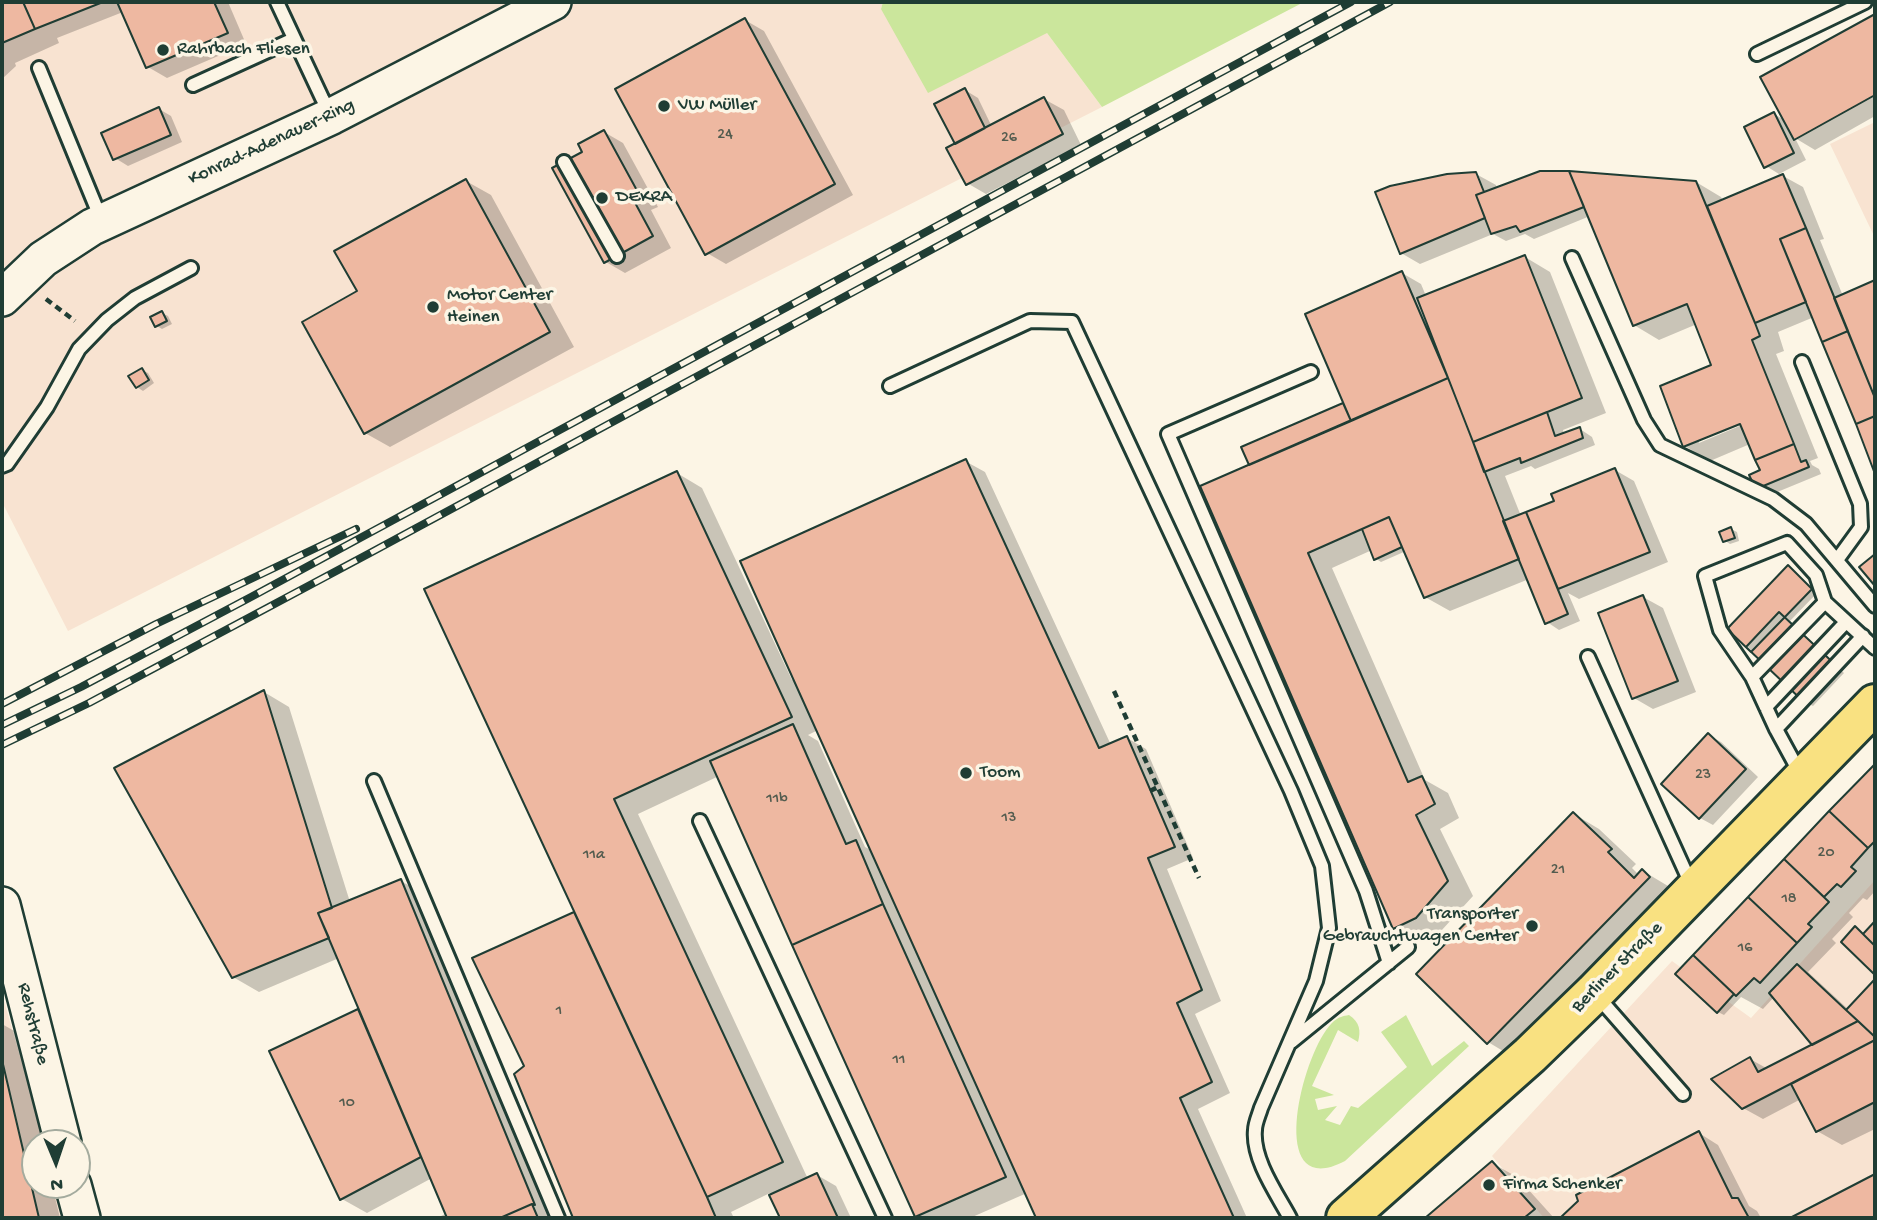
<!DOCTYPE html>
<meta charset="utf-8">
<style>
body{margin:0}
#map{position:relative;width:1877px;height:1220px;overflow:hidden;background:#fcf5e5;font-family:"Gochi Hand",sans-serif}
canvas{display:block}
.frame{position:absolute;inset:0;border:4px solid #1f3d34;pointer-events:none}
.north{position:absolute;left:21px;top:1129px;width:70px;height:70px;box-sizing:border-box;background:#fcf5e5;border:2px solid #a4ab9e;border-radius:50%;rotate:178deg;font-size:19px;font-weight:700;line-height:28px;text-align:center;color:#1f3d34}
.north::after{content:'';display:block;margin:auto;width:24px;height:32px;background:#1f3d34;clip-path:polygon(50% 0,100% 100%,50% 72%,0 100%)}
</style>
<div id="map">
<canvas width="1877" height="1220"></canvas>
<div class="frame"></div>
<div class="north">N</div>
</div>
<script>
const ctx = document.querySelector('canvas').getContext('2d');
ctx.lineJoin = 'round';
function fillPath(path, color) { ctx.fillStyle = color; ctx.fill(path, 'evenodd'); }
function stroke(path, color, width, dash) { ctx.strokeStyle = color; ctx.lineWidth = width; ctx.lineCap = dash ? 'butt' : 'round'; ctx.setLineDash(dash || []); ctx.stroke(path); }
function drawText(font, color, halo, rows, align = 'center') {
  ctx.font = font + ' "Gochi Hand",sans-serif'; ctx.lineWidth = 7; ctx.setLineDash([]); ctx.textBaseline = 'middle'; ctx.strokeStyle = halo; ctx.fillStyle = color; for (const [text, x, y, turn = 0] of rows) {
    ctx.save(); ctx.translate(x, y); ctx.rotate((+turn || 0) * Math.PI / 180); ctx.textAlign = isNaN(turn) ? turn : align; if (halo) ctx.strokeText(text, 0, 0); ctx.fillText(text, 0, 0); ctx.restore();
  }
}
fillPath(new Path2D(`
 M2,2H883L881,9L1047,33L1102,107L68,631L2,502Z
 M1875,122V238L1830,144Z
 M1875,880V1218H1544L1492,1156L1672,961L1751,1018Z
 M2,994L45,1143H35V1185H58L68,1218H2Z`), '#f8e3d1');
fillPath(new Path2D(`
 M883,2H1304L1102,107L1047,33L928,93L881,9Z
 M1349,1015C1360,1022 1361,1031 1358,1042L1338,1030L1312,1086L1334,1095L1315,1099L1318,1110L1337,1106L1325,1120L1340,1125L1351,1106L1358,1108L1407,1067L1381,1032L1406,1015L1432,1066L1464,1041L1469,1046L1345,1161C1263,1204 1303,1047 1334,1021C1339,1017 1343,1016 1349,1015Z`), '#cbe69c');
fillPath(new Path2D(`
 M2,2H228L246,44L167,78L148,67L123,12L57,38L59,43L15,63L16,66L2,79Z
 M1875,16V116L1815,150L1795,138L1806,160L1779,174L1766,166L1774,114L1786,121L1762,78Z
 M745,20L764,31L853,195L726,264L707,253Z
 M965,90L978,98L992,127L1044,99L1064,110L1081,145L986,194L967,183L958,144Z
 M159,109L171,116L182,142L128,166L115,158Z
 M604,132L623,143L658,207L651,210L671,248L625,273L606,262L585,152Z
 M1476,174L1496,185L1497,189L1696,182L1721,197L1723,201L1783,176L1803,187L1824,239L1820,240L1843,296L1875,282V469L1814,317L1778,332L1784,351L1776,354L1818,458L1810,461L1812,465L1819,469L1821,474L1770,495L1757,488L1762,471L1750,444L1710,461L1685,446L1713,366L1697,324L1659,340L1634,325L1590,216L1534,239L1525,234L1506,241L1493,234L1420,264L1401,253ZM1748,419L1749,422L1699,443V439Z
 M466,181L491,195L574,347L390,447L365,433L359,292Z
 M1525,257L1550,272L1606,413L1563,430L1564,435L1580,429L1592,437L1595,445L1535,469L1531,466L1505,476L1521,516L1556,502L1615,470L1634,481L1668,562L1579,599L1568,593L1580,621L1559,630L1547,622L1529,579L1450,611L1425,597L1406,551L1381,562L1375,558L1372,550L1332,568L1425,780L1448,793L1459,818L1440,829L1473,896L1441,931L1419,942L1394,928L1250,466L1343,404L1347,406L1402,273L1421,284L1426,296Z
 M162,313L168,316L172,324L162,329L157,326Z
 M142,370L148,373L154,383L143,391L137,387Z
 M965,461L985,472L1111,745L1127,738L1146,749L1193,858L1167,869L1221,1001L1195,1014L1230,1093L1198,1109L1247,1218H1039L1027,1193L970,1218H921L917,1216L719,776L638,814L808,1179L817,1175L836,1186L851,1218H782L770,1193L731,1212L734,1218H575L516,1074L526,1067L474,959L576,913L677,473L702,488L792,680L795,679ZM818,730L873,851L865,847L818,741L808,735Z
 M1731,529L1737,532L1739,541L1730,544L1724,540Z
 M1788,567L1794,571L1817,593L1790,621L1844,673L1813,706L1807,703L1729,629Z
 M1643,597L1663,608L1696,692L1653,709L1634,698Z
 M264,692L289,707L350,902L401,881L426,895L557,1218H437L447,1213L432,1178L367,1213L342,1199L272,1052L361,1010L339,958L259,992L233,977Z
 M1708,735L1721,742L1758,777L1713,825L1700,818L1663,784Z
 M1875,767V891L1867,900L1863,898L1849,913L1853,917L1832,939L1836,943L1808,972L1849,1010L1875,981V1129L1842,1145L1817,1131L1801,1099L1763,1119L1743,1108L1750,1059L1768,1069L1814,1046L1774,997L1763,1009L1741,997L1724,1015L1718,1012L1678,974Z
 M1574,814L1599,829L1636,864L1632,868L1639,875L1643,871L1668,886L1674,892L1513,1057L1488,1042Z
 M2,1024L16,1032L43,1143H35V1185H52L60,1218H2Z
 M1699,1133L1718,1145L1749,1206L1757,1211L1761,1218H1563L1580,1201Z
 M1492,1163L1517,1177L1554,1218H1428Z
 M1875,1176V1218H1793Z`), '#0003');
const building = new Path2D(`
 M2,2H23L35,29L2,43Z
 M23,2H103L35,29Z
 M117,2H214L228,33L146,68Z
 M1875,14V95L1794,140L1760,77Z
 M745,18L835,184L705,255L615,89Z
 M965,88L985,128L955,144L934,104Z
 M1044,97L1063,134L966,185L946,148Z
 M159,107L171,135L113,160L101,133Z
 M1774,112L1794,153L1764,168L1744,127Z
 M604,130L640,196L633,199L653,236L604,263L552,168L582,152L578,144Z
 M1540,171H1569L1584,207L1520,232L1516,226L1491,234L1476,195Z
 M1569,171L1696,181L1755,323L1760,336L1752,340L1794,444L1755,460L1740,424L1683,447L1660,386L1711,365L1687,304L1633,326Z
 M1476,172L1484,192L1476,195L1485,218L1400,254L1375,192L1390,186L1447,174Z
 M1783,174L1806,228L1780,239L1806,302L1755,323L1707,206Z
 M466,179L550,332L364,434L302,322L357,291L334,251Z
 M1806,228L1848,331L1822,342L1780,239Z
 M1525,255L1582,398L1473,442L1417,298Z
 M1402,271L1448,378L1351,421L1305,314Z
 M1875,280V398L1834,298Z
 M162,311L167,321L155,327L150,317Z
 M1848,331L1875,398V416L1856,424L1822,342Z
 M142,368L149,380L136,388L128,376Z
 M1448,378L1519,559L1424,598L1389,517L1308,553L1408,782L1422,776L1435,804L1416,815L1448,881L1416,918L1393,929L1200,486Z
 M1343,403L1351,421L1249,465L1241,447Z
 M1547,412L1555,436L1580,427L1583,438L1521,463L1520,458L1484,472L1473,442Z
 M1875,416V474L1856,424Z
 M1794,444L1801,462L1806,460L1809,467L1756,489L1749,475L1760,470L1755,460Z
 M966,459L1099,748L1127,736L1175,847L1148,858L1202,990L1177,1003L1212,1082L1180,1098L1234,1218H1036L740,561Z
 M1615,468L1650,552L1558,589L1526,512L1554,501L1551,494Z
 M677,471L792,717L614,799L783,1162L707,1197L424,589Z
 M1526,512L1568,614L1545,624L1503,521Z
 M1389,517L1402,547L1374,560L1362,529Z
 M1731,527L1735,538L1723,542L1719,532Z
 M1875,554V586L1859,567Z
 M1788,565L1812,589L1751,652L1727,629Z
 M1643,595L1678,681L1632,699L1598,613Z
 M1779,612L1840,669L1806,704L1746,647Z
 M264,690L332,908L318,913L329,938L232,978L114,768Z
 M793,724L846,844L856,840L883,904L792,945L710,761Z
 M1708,733L1746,769L1699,819L1661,784Z
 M1875,764V841L1868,848L1829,811Z
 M1829,811L1868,848L1851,867L1856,871L1841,887L1837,884L1824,897L1784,859Z
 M1573,812L1612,849L1608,852L1634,878L1642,869L1650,877L1487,1044L1416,974Z
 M1784,859L1829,902L1808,924L1812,927L1797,943L1748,897Z
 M401,879L535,1205L532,1204L500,1218H447L318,913Z
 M1748,897L1797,943L1760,983L1754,978L1736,996L1693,955Z
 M883,904L1006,1177L915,1217L792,945Z
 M574,912L707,1197L716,1218H573L514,1074L524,1066L472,958Z
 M1875,921V946L1863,934Z
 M1855,926L1875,946V975L1841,942Z
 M1693,955L1734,994L1717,1013L1675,974Z
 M1797,964L1846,1010L1858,1021L1812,1045L1769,993Z
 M1875,979V1037L1846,1010Z
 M358,1009L421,1157L340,1200L269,1051Z
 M1858,1021L1875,1037V1040L1742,1109L1711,1079L1750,1057L1758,1072Z
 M1875,1040V1102L1816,1132L1791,1084Z
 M2,1060L39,1218H2Z
 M1699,1131L1732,1198H1738L1749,1218H1560L1578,1201L1576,1195Z
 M1492,1161L1535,1209L1524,1218H1425Z
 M817,1173L838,1218H780L769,1195Z
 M1875,1174V1218H1790Z
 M532,1204L538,1218H500Z`);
fillPath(building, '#eeb8a1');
stroke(building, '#1f3d34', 2);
const lane = new Path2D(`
 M277,2L322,98L330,113
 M1757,54L1865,2
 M39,68L101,219
 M193,85L294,39
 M564,162L617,256
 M1572,258L1644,420L1660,445L1773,499L1806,524L1875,606
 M1802,362L1860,504L1861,527L1837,560
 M1311,372L1168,434L1366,891L1389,963
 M890,386L1030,321L1072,322L1291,791L1322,866L1329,928L1316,981L1261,1108C1259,1115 1255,1123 1255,1130C1252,1159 1277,1194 1290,1218
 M2,466L7,464L47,407L79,349L107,320L135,298L191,268
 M1588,657L1691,884
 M1752,677L1825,602
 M1766,707L1846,622
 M1776,729L1863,636
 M1801,775L1776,729L1752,677L1720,630L1705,576L1787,543L1816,575L1825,602L1875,648
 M374,781L558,1218
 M700,821L885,1218
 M1598,997L1683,1094
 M1291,1042L1408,947`);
const secondary = new Path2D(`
 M2,298L43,259L92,227L332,116L553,2
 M2,905L63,1143
 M73,1185L82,1218`);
const primary = new Path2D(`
 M1346,1218L1530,1055L1594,993L1875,704`);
stroke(lane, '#1f3d34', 18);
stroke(secondary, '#1f3d34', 40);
stroke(primary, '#1f3d34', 44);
stroke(new Path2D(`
 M46,299L75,321
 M1114,691L1199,878
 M1150,791L1158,787`), '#1f3d34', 4.5, [7, 5]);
stroke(lane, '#fcf5e5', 12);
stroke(secondary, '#fcf5e5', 35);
stroke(primary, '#f9e181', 38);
const rail = new Path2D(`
 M2,704L156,624L356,529
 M2,725L81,687L251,597L1351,2
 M2,745L89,703L370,553L1390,2`);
stroke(rail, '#1f3d34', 8);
stroke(rail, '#fcf5e5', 5, [16]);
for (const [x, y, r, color] of [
 [163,50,7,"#1f3d34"],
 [664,106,7,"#1f3d34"],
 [602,198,7,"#1f3d34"],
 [433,307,7,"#1f3d34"],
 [966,773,7,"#1f3d34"],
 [1532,926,7,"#1f3d34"],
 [1489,1185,7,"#1f3d34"]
]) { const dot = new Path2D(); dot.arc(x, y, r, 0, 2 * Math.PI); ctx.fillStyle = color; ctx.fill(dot); stroke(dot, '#fcf5e5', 2.5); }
drawText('16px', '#535c4f', null, [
 ["24",725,136],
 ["26",1009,139],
 ["23",1703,776],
 ["11b",777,800],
 ["13",1009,819],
 ["20",1826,854],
 ["11a",594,856],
 ["21",1558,871],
 ["18",1789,900],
 ["16",1745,949],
 ["1",559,1012],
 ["11",899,1061],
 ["10",347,1104]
]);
drawText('19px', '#1f3d34', '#fcf5e5', [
 ["Rahrbach Fliesen",177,50],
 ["VW Müller",678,106],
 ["DEKRA",616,198],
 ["Motor Center",447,296],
 ["Heinen",447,318],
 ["Toom",980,773],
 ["Transporter",1518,915,"right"],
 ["Gebrauchtwagen Center",1518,937,"right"],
 ["Firma Schenker",1503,1185]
], 'left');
drawText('19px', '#1f3d34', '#fcf5e5', [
 ["Konrad-Adenauer-Ring",272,143,-25],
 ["Berliner Straße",1618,968,-45],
 ["Rehstraße",32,1024,76]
]);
</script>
